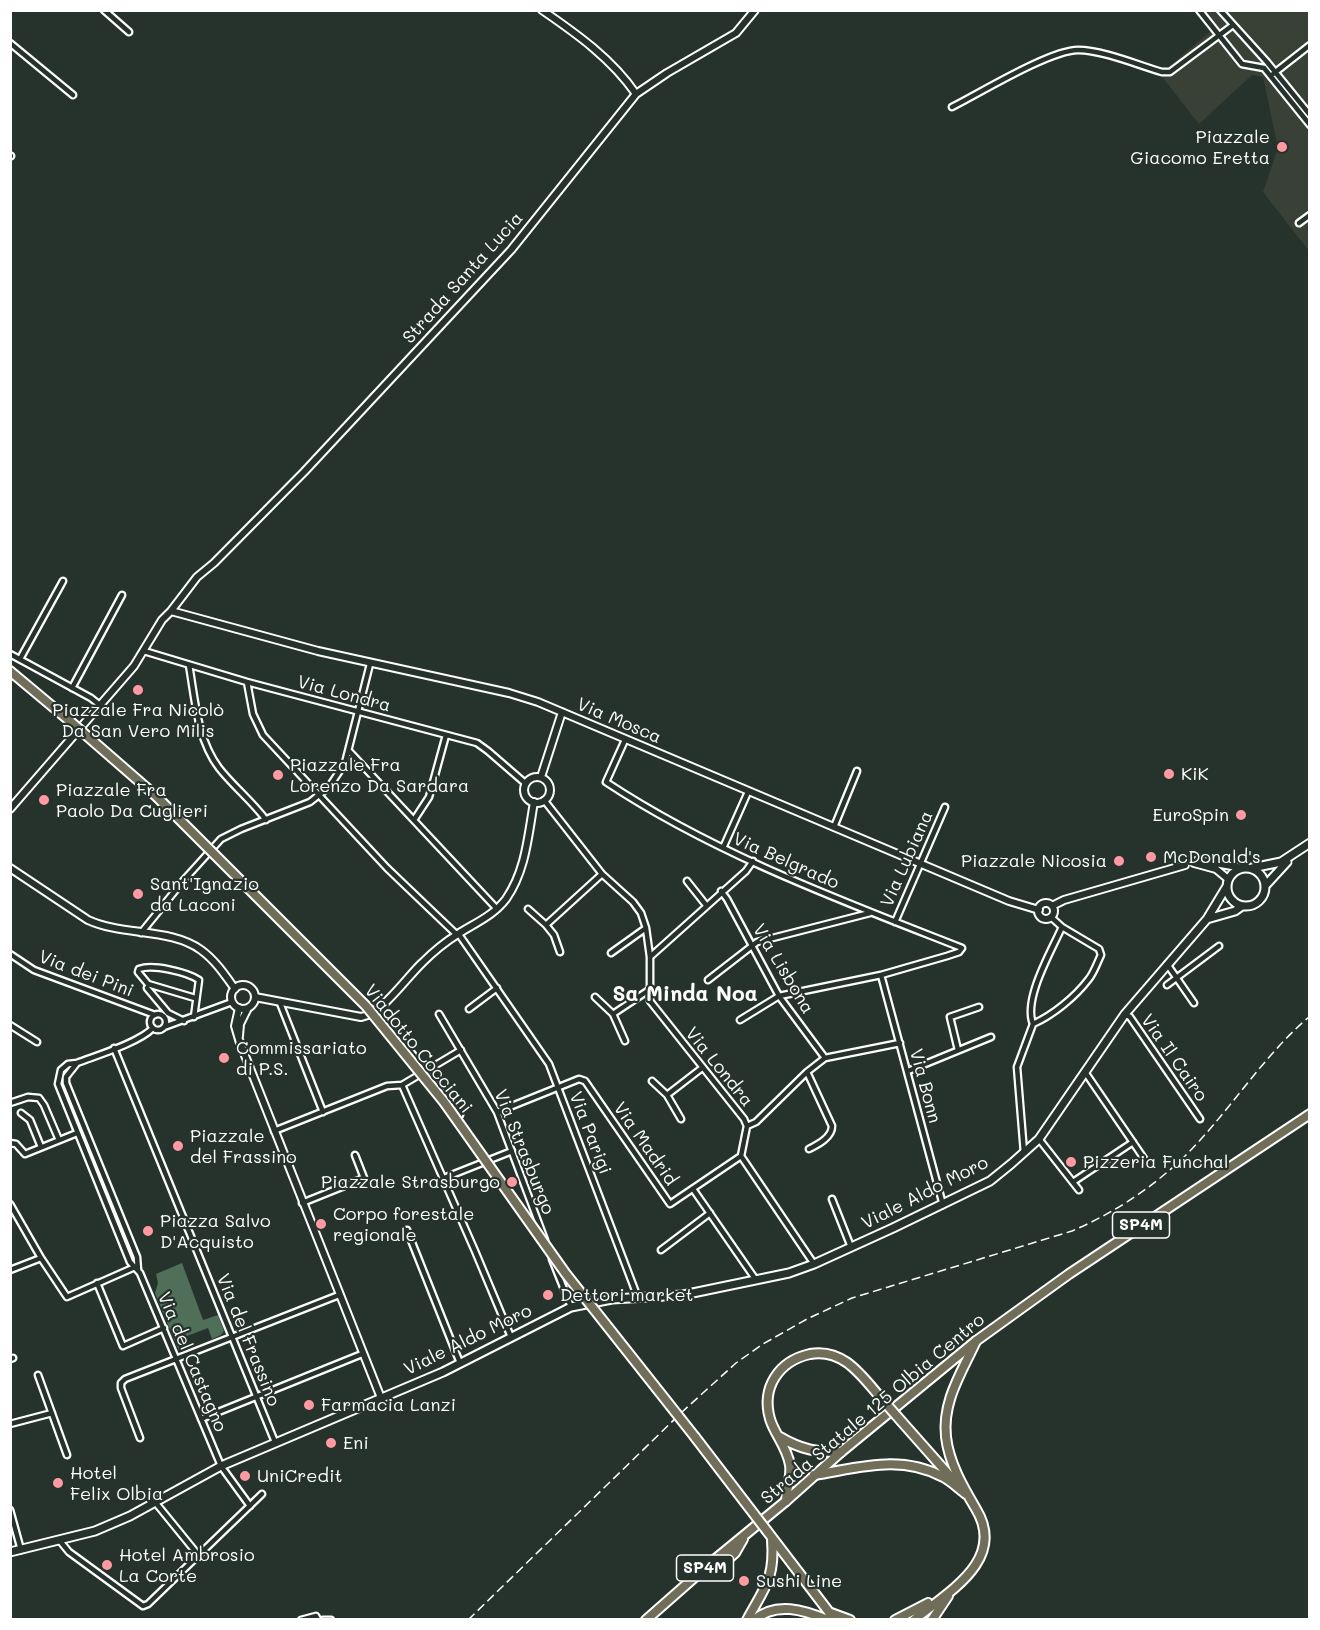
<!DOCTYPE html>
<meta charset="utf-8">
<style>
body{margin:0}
#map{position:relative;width:1320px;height:1630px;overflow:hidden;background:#26332d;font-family:Mali,sans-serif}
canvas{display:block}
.frame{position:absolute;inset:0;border:12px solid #fff;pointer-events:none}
</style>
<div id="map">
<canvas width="1320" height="1630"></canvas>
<div class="frame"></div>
</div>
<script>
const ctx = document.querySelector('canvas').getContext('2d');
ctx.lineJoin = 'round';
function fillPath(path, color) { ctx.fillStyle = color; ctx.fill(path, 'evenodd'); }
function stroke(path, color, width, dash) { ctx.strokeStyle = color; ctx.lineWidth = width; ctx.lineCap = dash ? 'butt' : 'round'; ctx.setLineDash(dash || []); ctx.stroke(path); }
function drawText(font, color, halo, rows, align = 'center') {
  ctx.font = font + ' Mali,sans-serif'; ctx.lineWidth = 4.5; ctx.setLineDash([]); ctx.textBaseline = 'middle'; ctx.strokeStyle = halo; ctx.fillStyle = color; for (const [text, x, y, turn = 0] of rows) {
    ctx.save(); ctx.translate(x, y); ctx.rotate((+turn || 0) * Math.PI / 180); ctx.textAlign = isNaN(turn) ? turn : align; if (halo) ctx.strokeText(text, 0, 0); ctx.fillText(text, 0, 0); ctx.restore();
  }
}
fillPath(new Path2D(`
 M1194,11H1309V251L1263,192L1278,148L1263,77L1252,75L1199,124L1160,74L1211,31Z`), '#394137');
fillPath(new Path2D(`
 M182,1263L203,1320L218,1315L224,1331L221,1335L212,1339L208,1328L179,1339L183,1351H179L155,1293L158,1283L156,1274Z`), '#4f6f58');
const minor = new Path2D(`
 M104,10L129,32
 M1199,10L1242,64L1264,68L1310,125
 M1220,10L1267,62L1310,115
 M10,43L73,95
 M1273,74L1310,45
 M952,107C980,93 1050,50 1078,50C1102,50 1138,65 1162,72H1170L1233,25
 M10,156H11
 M1299,223L1310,215
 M144,651L247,682L477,743L488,751L525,783
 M10,654L91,698L101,706
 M20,659L63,581
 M189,665C195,699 197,739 219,768C233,786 252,801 266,820
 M247,682L253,714L263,735L387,868L456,934
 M72,688L122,595
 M625,740L606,782C715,854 840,900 962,948L959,952L947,956L881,975L779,996L740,1020
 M349,751L497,909
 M544,800L602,874L633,902L641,913L646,928L650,957V1001L744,1119L747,1126L741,1156L814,1264
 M414,820L429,797L446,735
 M834,827L857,771
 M723,848L748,792
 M687,881L706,905
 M721,891L727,899L779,996L825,1058
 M528,909L546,925L602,874
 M895,922L945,807
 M546,925L554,935L560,952
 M141,933L183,881L221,839L241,829L310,802L329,787L345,763L370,664
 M458,933L549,1064L638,1298
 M611,953L646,928
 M10,954L34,970L155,1015
 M650,957L746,871L753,861
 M1167,964L1194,1003
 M881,975L943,1205
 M708,980L757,942L870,913
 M1167,985L1219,946
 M147,988L168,1013L184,1021
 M595,997L613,1014L625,1041
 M280,1003L323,1112
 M469,1009L497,988
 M439,1014L497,1112L545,1240
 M613,1014L649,990
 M1125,1014L1130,1017L1200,1119
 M150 1022a8 8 0 1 1 16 0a8 8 0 1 1-16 0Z
 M194,1017L199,980C187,972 153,964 139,969L138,972L148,984L195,998
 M1033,1024C1053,1015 1075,997 1088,980C1094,973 1097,963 1101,955L1099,949L1062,927L1051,917
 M10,1025L37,1042
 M164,1027L232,1002
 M153,1028C138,1043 98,1055 77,1063L68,1064L61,1070L58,1084L130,1262L140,1273L221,1466L250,1506
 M393,1029L460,1115
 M114,1048L275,1442
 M958,1050L950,1017L979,1007
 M77,1063L66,1077V1083L137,1257L138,1270
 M908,1071L991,1037
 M807,1072L832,1126C832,1137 819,1144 809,1149
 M1085,1072L1145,1160
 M652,1081L667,1095L681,1119
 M402,1085L475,1251L511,1337
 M402,1085L461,1050
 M667,1095L702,1068
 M10,1103L28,1097L39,1098L44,1105L59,1140
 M497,1112L579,1079L585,1081L670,1204L741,1156
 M21,1113L30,1120L41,1147
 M747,1126L756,1122L807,1072L825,1058L900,1043
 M274,1131L387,1086L402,1085
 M1039,1139L1079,1190
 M10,1143L16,1144L25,1154L77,1133
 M1024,1153L1017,1067L1033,1024C1023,999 1051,952 1062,927
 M444,1178L512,1151
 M1073,1182L1133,1142
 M693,1189L756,1280
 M832,1199L851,1247
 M302,1203L364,1178L355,1155
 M10,1204L41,1258L67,1297L135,1267
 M407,1230L460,1363
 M661,1250L710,1213
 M552,1259L571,1307
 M10,1270L41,1258
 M97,1283L123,1346L164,1328
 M10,1359L13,1358
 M38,1375L67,1455
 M201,1419L362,1354
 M10,1424L52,1413
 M140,1438L121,1388V1383L125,1379L339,1295
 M155,1502L199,1556
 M10,1510L21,1550
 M60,1541L69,1552L143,1606L148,1604L262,1494
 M301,1620L316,1616L318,1620
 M323,1620H331`);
const tertiary = new Path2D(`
 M542,10C577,34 612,59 636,94
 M171,611L318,651L509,693L538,702L1009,901L1039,910
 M524 790a13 13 0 1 1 26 0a13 13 0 1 1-26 0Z
 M541,777L562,712
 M10,809L134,666L162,620L171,611L197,577L214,563L304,472L511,250L636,94L667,73L736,33L755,10
 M1194,863L1198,860L1243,868
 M1194,863L1216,869L1228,879
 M10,868L88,920C123,936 171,928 201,950C215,960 225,975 235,989
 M1038 911a8 8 0 1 1 16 0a8 8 0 1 1-16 0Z
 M1052,906L1064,900L1185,865
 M231 997a12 12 0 1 1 24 0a12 12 0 1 1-24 0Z
 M255,997L361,1017C383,1013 406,978 422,963C433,952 445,942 458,934C475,923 493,916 506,899C526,870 528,836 534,802
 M239,1008L235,1026L240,1043L381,1398
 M239,1036L240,1024L248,1008`);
const secondary = new Path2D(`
 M1227 887a19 19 0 1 1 38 0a19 19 0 1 1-38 0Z
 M1252,868L1281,862L1310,843
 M1265,886L1287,862
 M1207,919L1235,911L1242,906
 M10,1552L95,1531L130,1516L221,1466L443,1372L571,1307L612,1299L683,1295L789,1273L814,1264L893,1228L990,1181L1011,1164L1039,1139L1125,1014L1207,919L1227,886`);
const primary = new Path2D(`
 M727,1568V1560L735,1553L743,1539
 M646,1620L713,1561L786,1501L841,1452L976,1341L1069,1274L1310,1114`);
const trunk = new Path2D(`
 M10,671L71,722
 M902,1422L956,1483
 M695,1437L744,1501
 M780,1437C800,1449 818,1453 841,1452
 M814,1475C859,1468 900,1454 943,1477C951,1481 959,1489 966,1494
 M786,1501C786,1490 792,1476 790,1465C787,1447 775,1435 770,1419C761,1387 779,1361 810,1354C843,1348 861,1375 880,1397
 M767,1531L835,1620
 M831,1613L850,1620
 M747,1620C765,1587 775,1578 772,1540
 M754,1620C776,1601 804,1610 828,1620
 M895,1620L928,1603
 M914,1620C948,1592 1007,1560 976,1509C963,1487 949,1463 946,1437C942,1401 962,1372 976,1341
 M932,1620L948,1596`);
stroke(minor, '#fff', 9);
stroke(tertiary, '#fff', 10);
stroke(secondary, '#fff', 11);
stroke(primary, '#fff', 12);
stroke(trunk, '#fff', 12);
stroke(minor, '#26332d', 4.5);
stroke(tertiary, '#26332d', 6);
stroke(secondary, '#26332d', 7);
stroke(primary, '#706e59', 8);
stroke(trunk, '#706e59', 8);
stroke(new Path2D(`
 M468,1620L682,1412L736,1363L763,1344L807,1319L852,1298L1072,1231C1114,1213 1152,1188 1185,1156C1230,1111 1262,1057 1310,1016`), '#fff', 1.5, [9, 4.5]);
const trunkBridge = new Path2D(`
 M71,722L156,796L366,1006L444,1102L566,1274L695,1437
 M880,1397L902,1422
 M744,1501L767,1531`);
stroke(trunkBridge, '#fff', 12, []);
stroke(trunkBridge, '#706e59', 8);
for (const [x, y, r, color] of [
 [1282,147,6,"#ff9aa2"],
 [138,690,6,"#ff9aa2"],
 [1169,774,6,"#ff9aa2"],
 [278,775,6,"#ff9aa2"],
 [44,800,6,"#ff9aa2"],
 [1241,815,6,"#ff9aa2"],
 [1151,857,6,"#ff9aa2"],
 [1119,861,6,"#ff9aa2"],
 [138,894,6,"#ff9aa2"],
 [224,1058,6,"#ff9aa2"],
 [178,1146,6,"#ff9aa2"],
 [1071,1162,6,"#ff9aa2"],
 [512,1182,6,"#ff9aa2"],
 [321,1224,6,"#ff9aa2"],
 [148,1231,6,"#ff9aa2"],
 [548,1295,6,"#ff9aa2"],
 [309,1405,6,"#ff9aa2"],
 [331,1443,6,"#ff9aa2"],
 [245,1476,6,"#ff9aa2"],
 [58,1483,6,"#ff9aa2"],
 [107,1565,6,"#ff9aa2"],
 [744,1581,6,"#ff9aa2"]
]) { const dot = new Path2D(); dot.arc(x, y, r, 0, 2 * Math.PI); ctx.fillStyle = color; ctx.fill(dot); stroke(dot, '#26332d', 2); }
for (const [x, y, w] of [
 [1141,1225,57],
 [705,1568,57]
]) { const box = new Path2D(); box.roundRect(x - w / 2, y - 13, w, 26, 4.5); ctx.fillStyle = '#26332d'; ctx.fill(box); stroke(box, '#fff', 1.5); }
drawText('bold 16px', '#fff', null, [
 ["SP4M",1141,1225],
 ["SP4M",705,1568]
]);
drawText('18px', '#fff', '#26332d', [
 ["Piazzale",1270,137,"right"],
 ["Giacomo Eretta",1270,158,"right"],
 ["Piazzale Fra Nicolò",138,710,"center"],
 ["Da San Vero Milis",138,731,"center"],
 ["Piazzale Fra",290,765],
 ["Lorenzo Da Sardara",290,786],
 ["KiK",1181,774],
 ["Piazzale Fra",56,790],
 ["Paolo Da Cuglieri",56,811],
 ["EuroSpin",1229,815,"right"],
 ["McDonald's",1163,857],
 ["Piazzale Nicosia",1107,861,"right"],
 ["Sant'Ignazio",150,884],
 ["da Laconi",150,905],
 ["Commissariato",236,1048],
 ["di P.S.",236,1069],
 ["Piazzale",190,1136],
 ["del Frassino",190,1157],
 ["Pizzeria Funchal",1083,1162],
 ["Piazzale Strasburgo",500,1182,"right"],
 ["Corpo forestale",333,1214],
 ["regionale",333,1235],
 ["Piazza Salvo",160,1221],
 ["D'Acquisto",160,1242],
 ["Dettori market",560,1295],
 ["Farmacia Lanzi",321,1405],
 ["Eni",343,1443],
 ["Hotel",70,1473],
 ["Felix Olbia",70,1494],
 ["UniCredit",257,1476],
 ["Hotel Ambrosio",119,1555],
 ["La Corte",119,1576],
 ["Sushi Line",756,1581]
], 'left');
drawText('18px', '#fff', '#26332d', [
 ["Strada Santa Lucia",463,278,-48],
 ["Via Londra",344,694,15],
 ["Via Mosca",619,721,23],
 ["Via Lubiana",907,859,-66],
 ["Via Belgrado",786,861,24],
 ["Via Lisbona",783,969,59],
 ["Via dei Pini",86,974,21],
 ["Viadotto Cocciani",418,1049,51],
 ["Via Il Cairo",1174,1058,55],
 ["Via Londra",719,1067,51],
 ["Via Bonn",925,1086,75],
 ["Via Parigi",590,1133,69],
 ["Via Madrid",645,1144,55],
 ["Via Strasburgo",524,1152,68],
 ["Viale Aldo Moro",925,1193,-27],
 ["Via del Frassino",248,1340,68],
 ["Viale Aldo Moro",468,1340,-26],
 ["Via del Castagno",192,1362,67],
 ["Strada Statale 125 Olbia Centro",873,1409,-40]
]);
drawText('bold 21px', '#fff', '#26332d', [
 ["Sa Minda Noa",685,995]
]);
</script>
